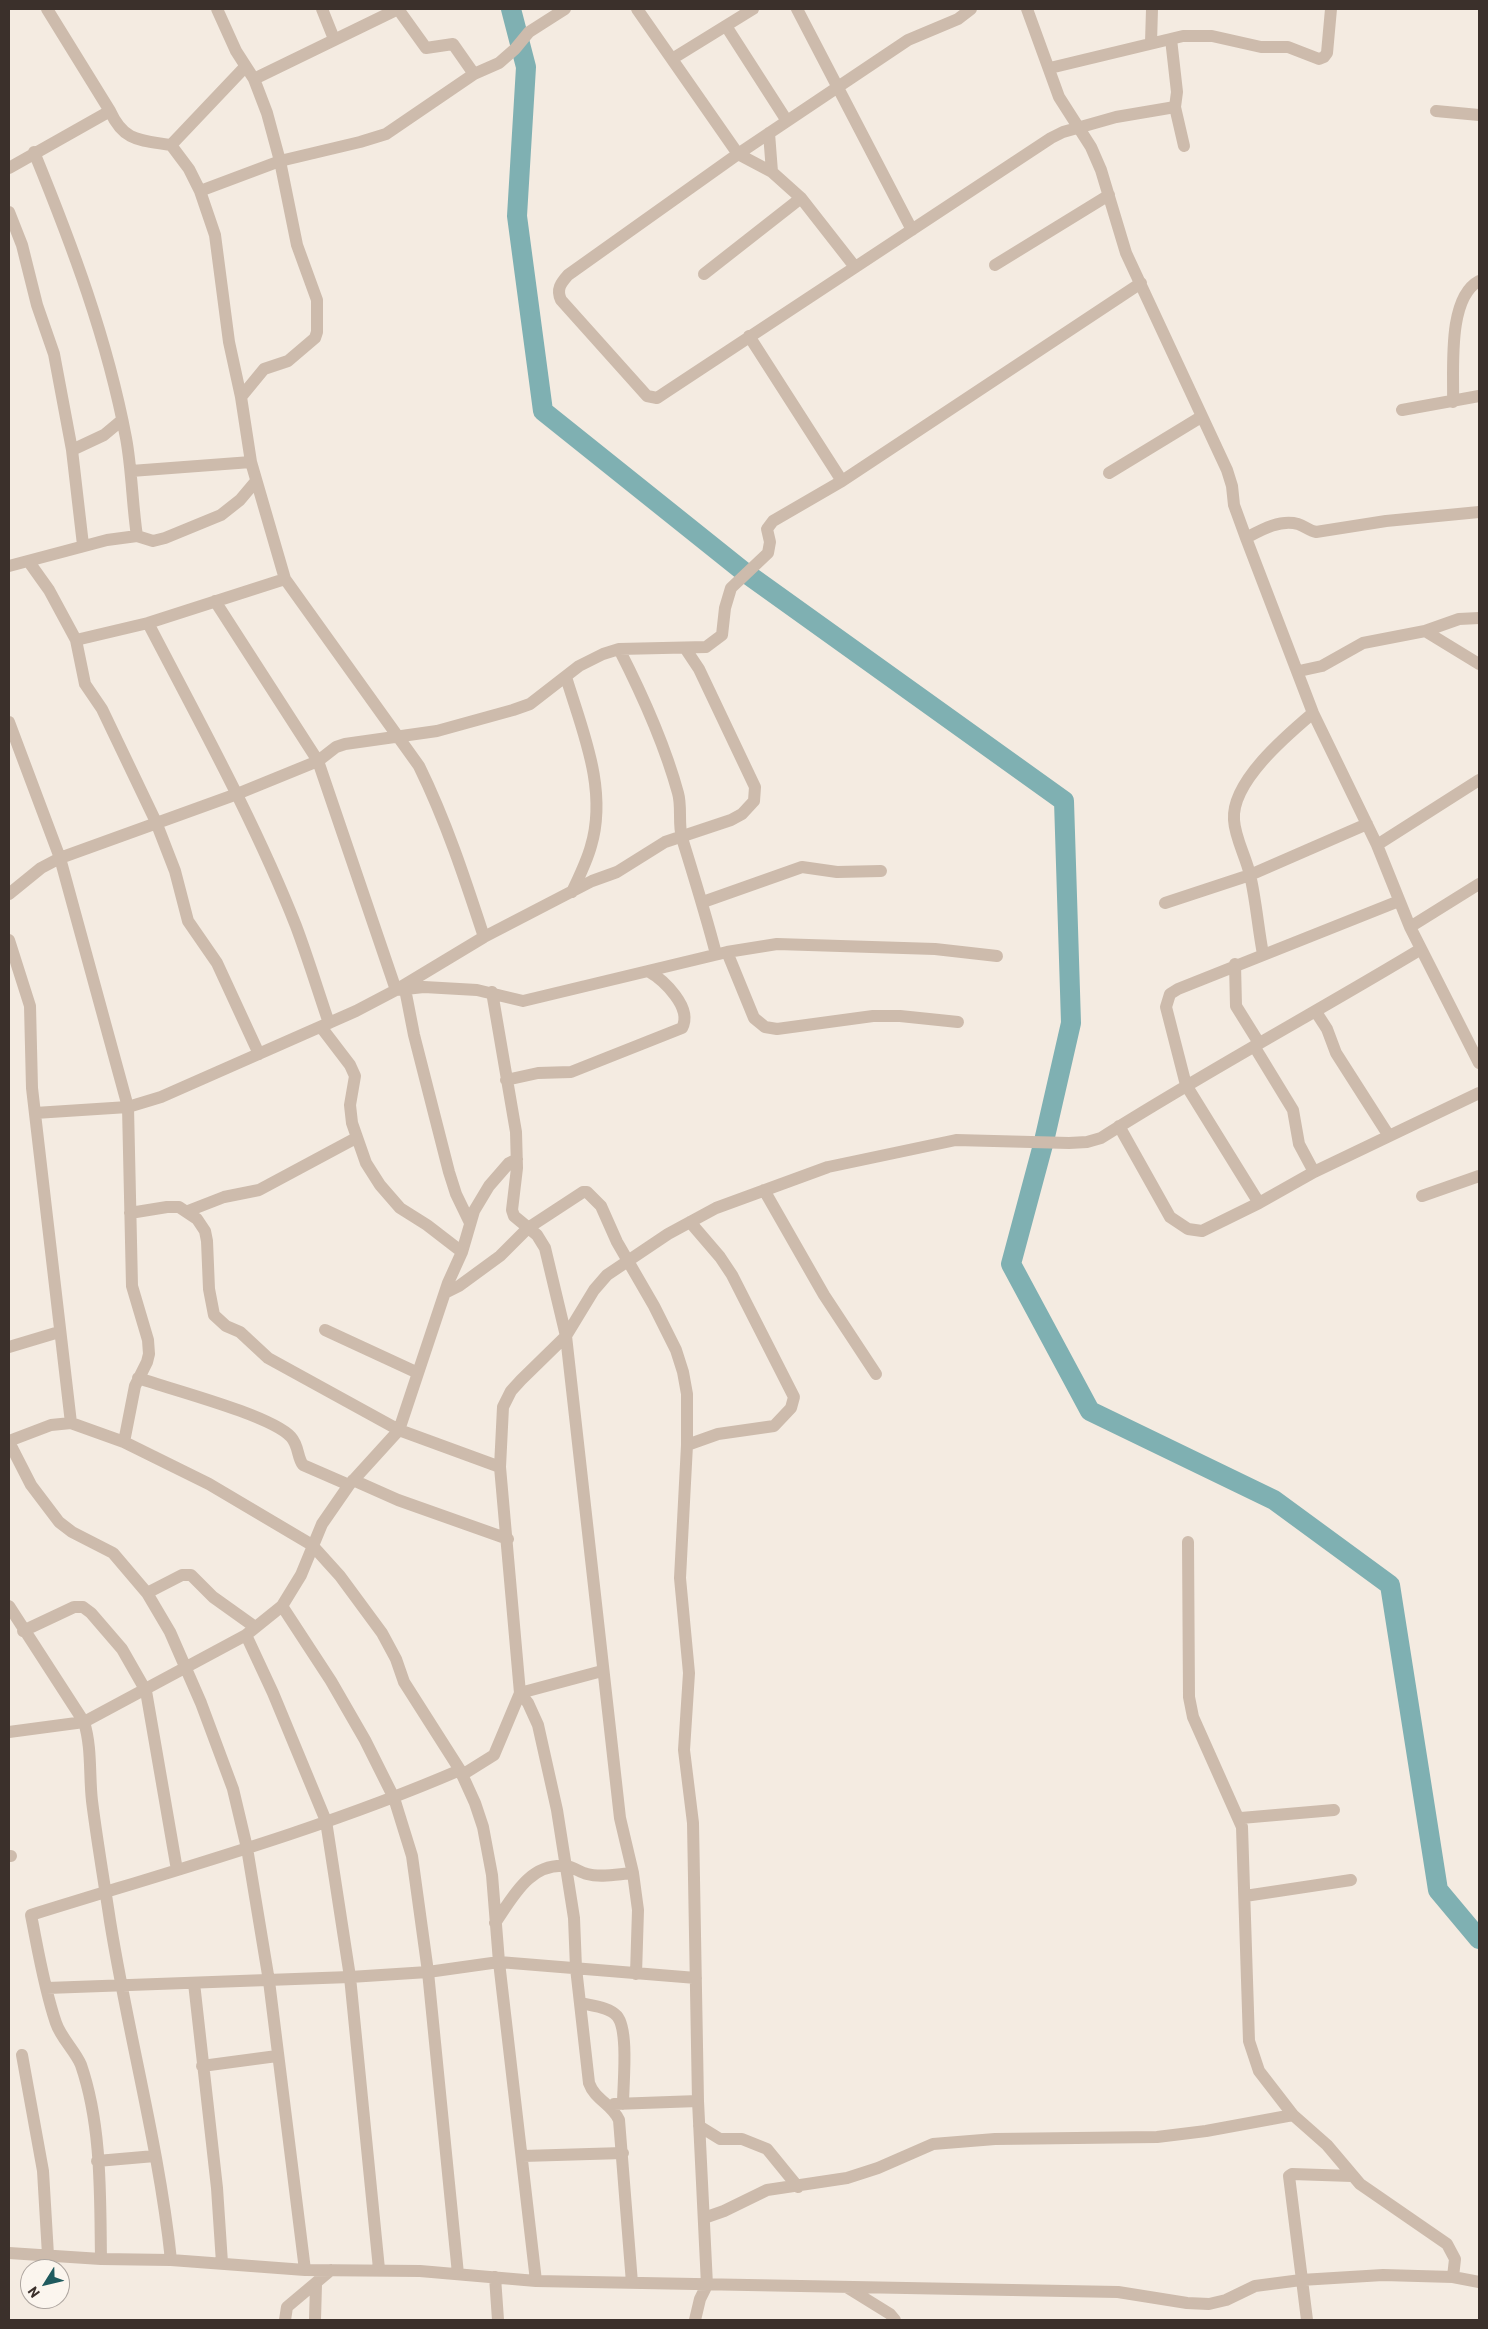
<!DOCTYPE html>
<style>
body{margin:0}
#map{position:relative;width:1488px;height:2329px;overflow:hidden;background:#f4ebe1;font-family:Barlow,sans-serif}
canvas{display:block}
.frame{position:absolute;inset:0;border:10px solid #3b302b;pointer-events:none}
.north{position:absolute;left:20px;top:2259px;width:50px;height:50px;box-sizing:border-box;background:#fbf5ee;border:1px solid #aea6a0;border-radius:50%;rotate:234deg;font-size:14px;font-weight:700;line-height:20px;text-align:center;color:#3b302b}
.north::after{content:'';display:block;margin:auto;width:18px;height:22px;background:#1f5a5e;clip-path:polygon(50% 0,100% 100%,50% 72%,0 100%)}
</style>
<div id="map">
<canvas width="1488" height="2329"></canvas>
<div class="frame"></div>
<div class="north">N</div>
</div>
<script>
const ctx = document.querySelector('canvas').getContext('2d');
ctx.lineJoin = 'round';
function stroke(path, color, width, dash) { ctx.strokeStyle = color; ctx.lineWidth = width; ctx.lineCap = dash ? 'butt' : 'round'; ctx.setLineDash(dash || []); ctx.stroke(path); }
stroke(new Path2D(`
 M511,9L526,67L517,216L543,411L743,571L1064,801L1071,1023L1044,1141L1011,1264L1090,1411L1274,1500L1390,1585L1438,1890L1479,1939`), '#7fb0b2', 20);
stroke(new Path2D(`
 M47,9L110,111C124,142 140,140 171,145L189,169L200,191L215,235L229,342L241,397L251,462L285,579L419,766C446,821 465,879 484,937
 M217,9L236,51L254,79L267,113L280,161L297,245L317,300V332L315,338L288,361L264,369L241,397
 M322,9L334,39
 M637,9L738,154L772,172L801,198L855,267
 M797,9L912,230
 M971,9L958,19L908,40L738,154L568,275C561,283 556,289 561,300L647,396L657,398L666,392L1051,138L1063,132L1116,117L1175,107
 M1027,9L1059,97L1091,147L1101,170L1126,253L1227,470L1232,486L1234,505L1246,538L1313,713L1377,845L1410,927L1479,1063
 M726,26L787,121
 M1171,39L1177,92L1175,107L1184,146
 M1151,43L1152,9
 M672,59L753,9
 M1050,68L1183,36H1212L1261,47H1288L1319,59L1324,57L1327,53L1331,9
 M254,79L398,9L426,48L453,44L474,74
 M1436,111L1479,115
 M769,133L772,172
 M171,145L245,67
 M34,152C72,245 107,338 126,438C132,470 132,503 137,536
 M9,168L110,111
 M200,191L280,161L360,142L386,134L474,74L499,63L515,49L529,32L565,9
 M9,212L22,245L37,305L54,354L72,450L83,545
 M995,265L1109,195
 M704,274L801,198
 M749,336L842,481
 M1453,402C1454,370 1447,298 1479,281
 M1402,410L1479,396
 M72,450L104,435L122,420
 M131,471L251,462
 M1109,473L1201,417
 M1246,538C1261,530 1280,519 1298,524C1305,526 1309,531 1316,532L1386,521L1479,512
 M29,562L49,590L76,640L85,684L102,709L156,822L175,871L188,921L217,963L259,1054
 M9,566L107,540L137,536L153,541L165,538L221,515L240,500L256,481
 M215,601L318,761L396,990L424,987L477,990L523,1001L727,952L777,944L935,949L997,956
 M148,623C200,723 255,822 296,926C308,958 318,991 329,1023
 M1425,631L1479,664
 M76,640L148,623L285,579
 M619,649C643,696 664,742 678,793C682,807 678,823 682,838C694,877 706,915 716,954
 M1299,671L1322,666L1363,643L1425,631L1459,619L1479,618
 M566,677C582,730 608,789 591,846C587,861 579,877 572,892
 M9,722L60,858L128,1107L132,1286L148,1340L149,1354L147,1362L135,1386L124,1442
 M1377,845L1479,780
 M9,894L41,868L60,858L237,794L318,761L336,747L345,744L437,731L513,710L530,704L579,666L603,654L619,649L706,647L722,635L725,608L731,588L768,553L770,542L767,529L773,521L842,481L1141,283
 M703,902L802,867L837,872L881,871
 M1165,903L1250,875L1367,824
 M1410,927L1479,884
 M9,940L30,1006L32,1088L71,1423
 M727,952L754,1018L765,1027L777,1029L873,1016H900L958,1022
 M1263,954C1258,928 1256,900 1250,875C1246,857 1235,838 1234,820C1231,782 1287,735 1313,713
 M1235,964L1236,1006L1259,1043
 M405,989L414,1035L449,1172L456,1194L470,1223
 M492,992L516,1132L517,1168L512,1210L514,1216L537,1235L545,1248L566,1336L620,1818L633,1873L638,1910L636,1974
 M1316,1012L1327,1029L1336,1053L1389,1136
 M321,1027L350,1065L355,1076L350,1105L352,1123L366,1163L380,1185L400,1208L427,1225L462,1252
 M1254,1046L1293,1110L1299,1144L1314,1172
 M506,1080L538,1073L571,1072L682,1028C693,1008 664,980 648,971
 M35,1113L128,1107L161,1097L356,1011L396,990L484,937L592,881L617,872L665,842L731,820L742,814L754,801L755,787L699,669L685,648
 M1119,1126L1170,1217L1188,1229L1202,1231L1259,1203L1314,1172L1479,1093
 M764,1190L824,1295L876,1374
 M1422,1196L1479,1176
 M1259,1203L1186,1085L1166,1007L1170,994L1178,989L1399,901
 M188,1211L224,1197L259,1190L356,1138
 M130,1213L167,1207H179L197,1219L205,1231L207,1241L209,1289L214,1315L226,1326L240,1332L268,1358L399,1430L500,1467
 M445,1293L459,1286L500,1256L528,1228L583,1192H587L601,1206L617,1242L654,1306L676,1350L683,1372L687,1394V1445L680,1578L689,1673L684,1750L693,1823L698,2101L707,2285L700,2299L695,2320
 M325,1330L418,1373
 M9,1347L59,1332
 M138,1378C170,1389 271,1415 291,1437C299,1446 297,1457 303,1465L349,1485
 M9,1441L51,1425L71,1423L124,1442L209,1484L312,1545L340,1576L382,1633L396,1659L404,1682L460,1770L475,1803L483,1827L492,1875L499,1962L536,2281
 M9,1442L31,1485L59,1522L72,1532L113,1553L147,1593L170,1632L201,1703L233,1789L247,1848L269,1981L305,2270
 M687,1445L718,1434L774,1426L791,1408L794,1397L732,1275L720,1257L690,1222
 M353,1480L398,1500L508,1539
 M1188,1542L1189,1697L1193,1717L1242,1827L1249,2041L1259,2071L1293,2115L1327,2145L1360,2184L1447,2244L1455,2259L1453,2277
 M147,1593L182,1575H191L213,1597L255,1627
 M9,1606L84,1722C92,1748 89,1775 92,1801C97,1841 104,1881 110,1921C128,2034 159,2146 171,2260
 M282,1606L331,1681L365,1740L394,1798L412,1856L428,1972L458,2274
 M23,1631L74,1607H83L91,1613L122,1649L146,1691L177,1870
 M246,1635L273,1693L326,1821L350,1977L379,2269
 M9,1732L84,1722L246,1635L282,1606L301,1575L322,1524L349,1485L399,1430L448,1283L462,1252L474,1211L489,1186L509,1163L517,1159
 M462,1775L494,1755L520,1693L602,1671
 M1241,1818L1334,1810
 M9,1856H11
 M1245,1896L1351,1880
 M495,1923C513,1897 529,1863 566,1866C573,1867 580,1872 587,1874C601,1878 618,1874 633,1873
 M194,1983L217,2188L222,2263
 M47,1988L350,1977L428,1972L499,1962L696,1978
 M581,2003C593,2006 609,2007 617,2016C629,2030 623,2085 623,2104
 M22,2055L43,2171L48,2255
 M202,2066L277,2056
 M614,2104L698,2101
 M699,2126L720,2139H742L767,2149L798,2187
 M523,2156L623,2153
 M97,2161L155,2156
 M704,2218L724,2211L767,2190L847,2178L878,2168L933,2144L995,2139L1157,2137L1206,2131L1293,2115
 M9,2253L101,2259L171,2260L305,2270L420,2271L536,2281L1118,2292L1187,2303L1209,2304L1226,2300L1255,2286L1301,2280L1383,2275L1453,2277L1479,2282
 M101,2259C100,2196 102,2126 81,2065C76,2052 61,2038 56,2023C44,1988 38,1950 31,1915C175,1870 321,1830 460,1770
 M495,2277L498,2320
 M632,2283L619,2120C612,2104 595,2100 589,2083L576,1968L574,1918L557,1810L538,1725L528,1703L520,1693L500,1467L503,1407L511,1391L521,1380L566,1336L594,1290L607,1275L668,1234L716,1208L828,1167L956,1140L1069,1143L1087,1142L1101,1138C1205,1072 1315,1013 1421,949
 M848,2288L890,2314L895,2320
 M285,2320L287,2307L331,2270
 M315,2320L316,2284
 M1307,2320L1289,2176L1292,2174L1352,2176`), '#cdbbac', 12);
</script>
